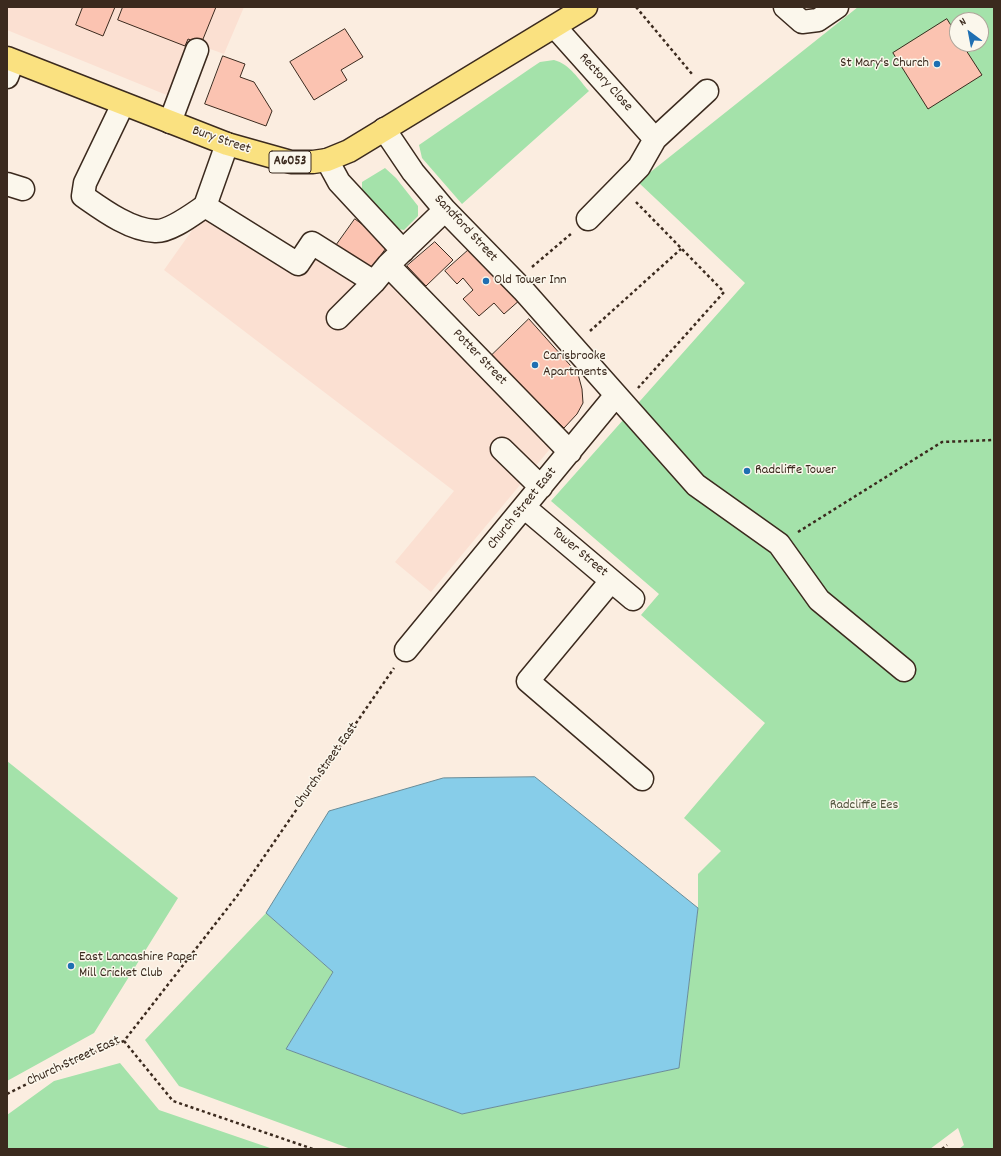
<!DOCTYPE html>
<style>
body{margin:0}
#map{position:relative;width:1001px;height:1156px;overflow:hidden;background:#fbede0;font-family:Dekko,sans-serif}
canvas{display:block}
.frame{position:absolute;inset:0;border:8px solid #3b2a1e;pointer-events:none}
.north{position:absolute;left:949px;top:12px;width:40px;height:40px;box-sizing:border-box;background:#fbf7ec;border:1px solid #aea59a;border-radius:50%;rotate:328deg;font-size:11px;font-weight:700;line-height:16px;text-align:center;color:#3b2a1e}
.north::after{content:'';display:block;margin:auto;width:14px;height:18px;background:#1f6fb2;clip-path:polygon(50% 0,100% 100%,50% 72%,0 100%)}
</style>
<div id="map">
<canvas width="1001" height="1156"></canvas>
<div class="frame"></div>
<div class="north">N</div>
</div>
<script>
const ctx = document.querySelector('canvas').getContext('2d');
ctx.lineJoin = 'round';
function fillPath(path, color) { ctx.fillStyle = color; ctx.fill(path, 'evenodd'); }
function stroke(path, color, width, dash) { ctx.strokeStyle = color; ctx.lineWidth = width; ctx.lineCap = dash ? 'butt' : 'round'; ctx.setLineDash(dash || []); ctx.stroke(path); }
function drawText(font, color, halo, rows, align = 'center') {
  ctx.font = font + ' Dekko,sans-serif'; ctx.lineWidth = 3; ctx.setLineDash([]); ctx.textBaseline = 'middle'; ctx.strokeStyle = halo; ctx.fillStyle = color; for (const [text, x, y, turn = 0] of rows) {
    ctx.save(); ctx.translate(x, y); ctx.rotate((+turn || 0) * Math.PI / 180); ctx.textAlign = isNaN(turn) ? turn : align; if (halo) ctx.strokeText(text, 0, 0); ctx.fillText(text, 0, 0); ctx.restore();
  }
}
fillPath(new Path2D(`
 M7,7H244L224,54L191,42L169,96L7,30Z
 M205,212L298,271L315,249L376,291L395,274L554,444L431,592L395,562L454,491L164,270Z`), '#fbe0d2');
fillPath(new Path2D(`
 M858,7H994V1149H959L964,1145L958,1128L930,1149H351L179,1086L145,1040L266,913L333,972L286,1049L462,1114L679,1068L698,908V874L721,851L684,818L765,723L641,615L659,594L551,501L745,283L638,182ZM957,20H981V44H957Z
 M554,60C570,64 579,80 589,91L462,204L422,158L419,145L531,68L540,62Z
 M385,168L396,178L418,206V216L404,230L398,229L393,225L362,189V182Z
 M7,761L178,898L94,1033L7,1081Z
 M120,1063L159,1110L273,1149H7V1115L54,1081Z`), '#a4e2aa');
const water = new Path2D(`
 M535,777L698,908L679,1068L462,1114L286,1049L333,972L266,913L329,811L443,778Z`);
fillPath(water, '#87cde9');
stroke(water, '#698c98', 1);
const building = new Path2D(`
 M83,7H115L103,36L76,25Z
 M123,7H216L201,44L188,39L185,46L118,20Z
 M947,19L957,35V44H962L982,75L928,109L893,53Z
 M345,29L363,57L341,70L347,80L314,100L290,62Z
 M223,56L245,64L240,77L254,82L272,111L266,126L205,104Z
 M355,219L389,244L369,271L335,247Z
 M435,242L453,260L426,286L407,266Z
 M473,246L521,299L504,314L494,303L479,316L463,299L473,290L463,278L457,284L445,271Z
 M529,319L578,374L582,389L583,403L577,414L564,428L491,356Z`);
fillPath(building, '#fbc3b1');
stroke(building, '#3b2a1e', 1);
const minor = new Path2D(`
 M785,7L802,22L818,20L837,7
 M555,27L655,139
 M7,77L13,61
 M123,104L85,183L83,196C103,210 130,230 155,231C170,232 193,214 205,206
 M170,122L197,50
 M384,129L413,172L445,210L523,290L696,485L779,544L819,600L904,670
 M227,144L205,206L298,264L312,243L374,282
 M327,160L339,182L403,251
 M7,184L23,189
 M588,219L639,167L655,139L707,91
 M388,265L570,452
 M338,318L374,282L388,265L445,210
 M502,449L541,487
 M524,507L633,599
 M611,581L528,681L642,779
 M406,650L616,395`);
const major = new Path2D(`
 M7,58L227,144L291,162H313L327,160L349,151L586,7`);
stroke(minor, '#3b2a1e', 25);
stroke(major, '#3b2a1e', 25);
stroke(new Path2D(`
 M636,7L692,74
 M636,202L724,292L638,388
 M532,267L572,233
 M590,331L681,249
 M798,532L942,442L994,440
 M124,1041L173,1101L313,1149
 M7,1094L77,1059L124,1041L237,896L394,668
 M942,1149L947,1145`), '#3b2a1e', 2.5, [3, 3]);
stroke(minor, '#fbf7ec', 22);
stroke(major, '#fae180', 22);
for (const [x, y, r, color] of [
 [937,64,4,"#1f6fb2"],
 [486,281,4,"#1f6fb2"],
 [535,365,4,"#1f6fb2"],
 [747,471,4,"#1f6fb2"],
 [71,966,4,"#1f6fb2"]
]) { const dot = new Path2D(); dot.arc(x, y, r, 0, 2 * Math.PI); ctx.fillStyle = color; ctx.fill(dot); stroke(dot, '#fbf7ec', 1.5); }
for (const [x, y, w] of [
 [290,162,42]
]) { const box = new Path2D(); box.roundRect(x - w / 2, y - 11, w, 22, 3); ctx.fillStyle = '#fbf7ec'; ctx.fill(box); stroke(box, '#3b2a1e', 1); }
drawText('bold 13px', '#3b2a1e', null, [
 ["A6053",290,162]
]);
drawText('14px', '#3b2a1e', '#fbf7ec', [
 ["St Mary's Church",929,64,"right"],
 ["Old Tower Inn",494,281],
 ["Carisbrooke",543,357],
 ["Apartments",543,373],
 ["Radcliffe Tower",755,471],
 ["East Lancashire Paper",79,958],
 ["Mill Cricket Club",79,974]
], 'left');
drawText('14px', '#3b2a1e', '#fbf7ec', [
 ["Rectory Close",605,83,48],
 ["Bury Street",221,141,19],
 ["Sandford Street",465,229,47],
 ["Potter Street",479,358,46],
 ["Church Street East",523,509,-51],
 ["Tower Street",579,553,40],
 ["Church Street East",327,766,-55],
 ["Church Street East",74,1062,-25]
]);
drawText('14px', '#555841', '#fbf7ec', [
 ["Radcliffe Ees",864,806]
]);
</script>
